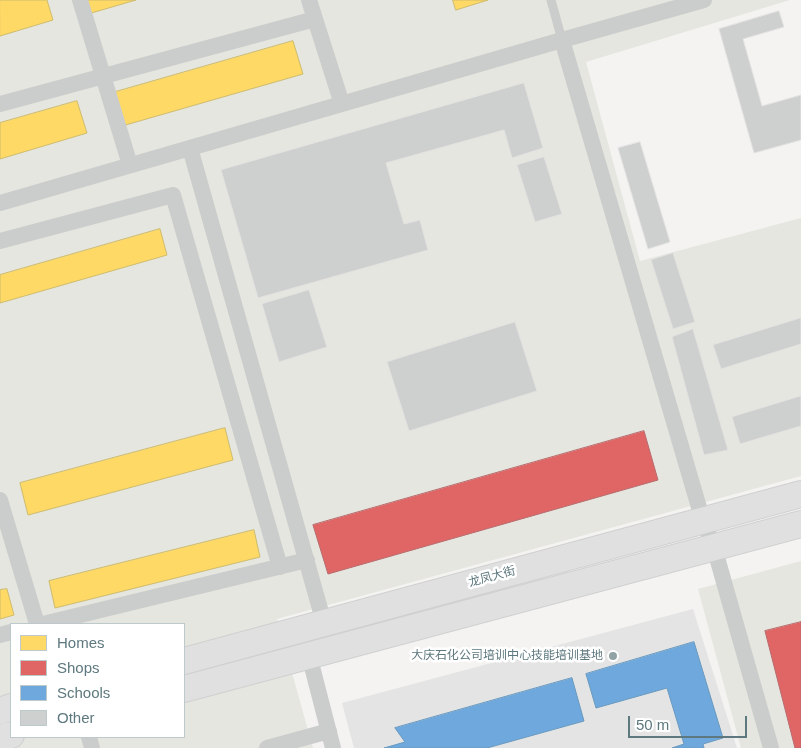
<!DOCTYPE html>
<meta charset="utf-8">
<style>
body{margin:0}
#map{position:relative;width:801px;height:748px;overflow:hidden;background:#f4f3f1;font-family:Helvetica,sans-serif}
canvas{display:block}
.legend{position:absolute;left:10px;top:623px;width:175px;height:115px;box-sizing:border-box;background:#fff;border:1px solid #bec9cb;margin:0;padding:6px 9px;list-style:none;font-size:15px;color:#5d787e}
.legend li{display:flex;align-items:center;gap:10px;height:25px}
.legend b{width:25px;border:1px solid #bec9cb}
.scale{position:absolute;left:628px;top:716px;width:119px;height:22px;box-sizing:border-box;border:2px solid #5d787e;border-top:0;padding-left:6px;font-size:15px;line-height:18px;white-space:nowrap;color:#5d787e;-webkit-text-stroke:4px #fff;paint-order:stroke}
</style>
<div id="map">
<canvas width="801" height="748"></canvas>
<ul class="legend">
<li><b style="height:14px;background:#ffd966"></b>Homes</li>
<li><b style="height:14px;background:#e06666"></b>Shops</li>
<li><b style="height:14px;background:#6fa8dc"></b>Schools</li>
<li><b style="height:14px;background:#ced0cf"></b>Other</li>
</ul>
<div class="scale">50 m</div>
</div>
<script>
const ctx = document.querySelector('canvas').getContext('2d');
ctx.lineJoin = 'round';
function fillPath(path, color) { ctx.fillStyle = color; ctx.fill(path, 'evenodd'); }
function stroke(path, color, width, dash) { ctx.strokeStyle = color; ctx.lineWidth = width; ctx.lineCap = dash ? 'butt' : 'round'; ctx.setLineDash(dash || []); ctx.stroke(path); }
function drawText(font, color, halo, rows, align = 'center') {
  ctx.font = font + ' Helvetica,"Noto Sans SC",sans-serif'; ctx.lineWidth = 5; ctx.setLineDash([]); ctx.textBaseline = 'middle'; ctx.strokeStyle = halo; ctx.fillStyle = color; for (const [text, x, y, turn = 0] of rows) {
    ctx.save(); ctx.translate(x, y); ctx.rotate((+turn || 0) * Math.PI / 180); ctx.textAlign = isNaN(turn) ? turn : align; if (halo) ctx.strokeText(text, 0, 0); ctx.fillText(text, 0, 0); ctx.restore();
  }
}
fillPath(new Path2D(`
 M693,609L737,748H354L342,703Z`), '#e3e4e3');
fillPath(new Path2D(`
 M0,0H790L586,62L640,261L801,218V476L277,619L313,748H0ZM11,624H184V737H11Z
 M801,561V748H741L698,589Z`), '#e5e6df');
const homes = new Path2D(`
 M0,0H47L53,20L0,36Z
 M84,0H136L88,14Z
 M453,0H488L456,10Z
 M293,41L303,74L122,126L112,93Z
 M77,101L87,133L0,159V123Z
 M160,229L167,255L0,303V275Z
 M225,428L233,460L28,515L20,483Z
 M254,530L260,557L55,608L49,581Z
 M7,589L14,615L0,619V590Z`);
fillPath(homes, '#ffd966');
stroke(homes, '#cebc6d', 1);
const shops = new Path2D(`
 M644,431L658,480L328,574L313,525Z
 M801,622V748H795L765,631Z`);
fillPath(shops, '#e06666');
stroke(shops, '#b96b6d', 1);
const schools = new Path2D(`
 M694,642L723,738L703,744L704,748H672L684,744L667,688L596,708L586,674Z
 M572,678L584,721L487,748H384L405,742L395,728Z`);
fillPath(schools, '#6fa8dc');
stroke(schools, '#6a9ac0', 1);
const building = new Path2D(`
 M779,11L784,27L743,39L762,106L801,95V140L754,153L719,29Z
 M524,83L543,148L512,158L504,130L386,163L404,224L420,220L428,250L258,298L221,170Z
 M640,142L670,242L648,249L618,148Z
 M544,157L562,214L535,222L517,165Z
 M673,253L695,322L673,329L651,260Z
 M309,290L327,347L279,362L262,304Z
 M801,318V344L721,369L713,345Z
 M515,322L537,391L409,431L387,362Z
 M693,329L728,450L704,455L672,337Z
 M801,396V426L740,444L732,417Z`);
fillPath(building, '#ced0cf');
stroke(building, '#e3e2e1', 1);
const primary = new Path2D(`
 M184,661L801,494
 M184,689L801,524
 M0,711L11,707
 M0,738L11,735`);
stroke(primary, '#cfd0d0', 28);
stroke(new Path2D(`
 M551,0L562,40`), '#cbcdcc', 9);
stroke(new Path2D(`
 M80,0L130,165
 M309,0L315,19
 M562,40L704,0
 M0,104L315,19L342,104
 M190,148L562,40L703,521L714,547L771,748
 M0,203L190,148L324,623
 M0,241L173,195L280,567
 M0,500L37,624
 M43,624L307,560
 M0,635L11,632
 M309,655L333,748
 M89,737L92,748
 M267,748L329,731`), '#cbcdcc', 16);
stroke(primary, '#e0e0e0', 26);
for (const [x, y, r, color] of [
 [613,656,5,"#92a3a6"]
]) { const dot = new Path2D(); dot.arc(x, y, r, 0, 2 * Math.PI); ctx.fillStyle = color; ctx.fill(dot); stroke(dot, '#fff', 2); }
drawText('12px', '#5d787e', '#fff', [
 ["龙凤大街",492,577,-15]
]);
drawText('12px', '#5d787e', '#fff', [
 ["大庆石化公司培训中心技能培训基地",603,656]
], 'right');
</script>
